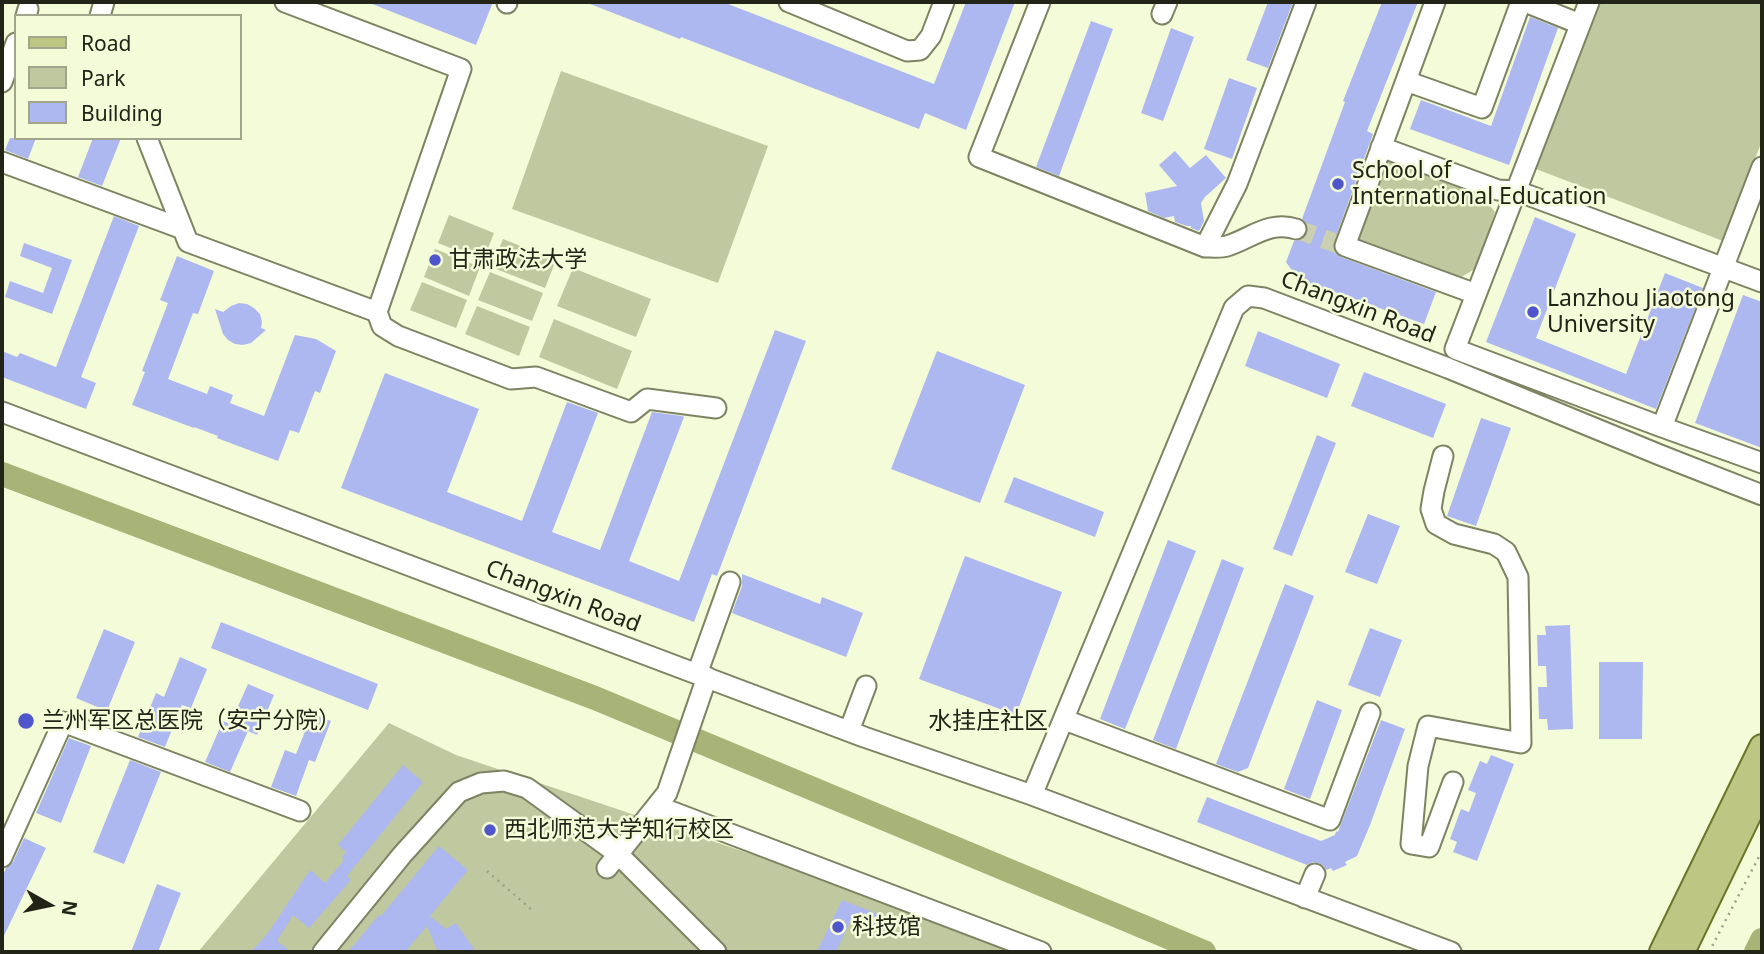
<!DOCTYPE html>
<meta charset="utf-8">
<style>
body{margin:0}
#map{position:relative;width:1764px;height:954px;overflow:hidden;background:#f4fbd8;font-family:"Noto Sans",sans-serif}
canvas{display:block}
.frame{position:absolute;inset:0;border:4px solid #212417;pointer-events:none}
.legend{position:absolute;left:14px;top:14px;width:228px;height:126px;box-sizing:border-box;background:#f4fbd8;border:2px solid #a0a58b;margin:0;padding:9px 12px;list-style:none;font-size:21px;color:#212417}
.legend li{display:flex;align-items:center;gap:14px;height:35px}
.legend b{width:35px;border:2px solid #a0a58b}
.north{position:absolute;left:14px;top:870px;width:70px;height:70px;-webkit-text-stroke:5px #f4fbd8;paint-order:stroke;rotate:99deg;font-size:19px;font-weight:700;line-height:28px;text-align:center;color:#212417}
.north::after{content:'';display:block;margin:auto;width:24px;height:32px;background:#212417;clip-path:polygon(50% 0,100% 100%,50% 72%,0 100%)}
</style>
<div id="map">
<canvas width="1764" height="954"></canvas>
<div class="frame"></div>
<ul class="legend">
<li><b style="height:9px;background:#bdc683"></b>Road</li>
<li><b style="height:19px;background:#c0c89f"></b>Park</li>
<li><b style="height:19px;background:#adb8f1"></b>Building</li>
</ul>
<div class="north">N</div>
</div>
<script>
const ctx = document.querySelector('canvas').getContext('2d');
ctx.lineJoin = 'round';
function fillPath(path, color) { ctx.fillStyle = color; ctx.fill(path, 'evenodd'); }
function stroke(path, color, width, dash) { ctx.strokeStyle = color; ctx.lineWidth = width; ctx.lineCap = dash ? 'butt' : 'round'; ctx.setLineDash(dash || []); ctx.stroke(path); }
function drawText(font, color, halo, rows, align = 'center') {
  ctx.font = font + ' "Noto Sans","Noto Sans SC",sans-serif'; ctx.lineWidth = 5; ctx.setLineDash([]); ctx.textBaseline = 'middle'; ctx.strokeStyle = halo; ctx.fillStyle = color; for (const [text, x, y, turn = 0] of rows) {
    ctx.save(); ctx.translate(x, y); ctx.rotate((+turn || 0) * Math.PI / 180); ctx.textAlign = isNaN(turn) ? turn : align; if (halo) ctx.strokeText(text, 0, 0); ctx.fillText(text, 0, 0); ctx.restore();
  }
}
fillPath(new Path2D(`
 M1601,2H1762V141L1723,241L1536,169Z
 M561,71L768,146L718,283L512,209Z
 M1385,160L1482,195L1495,212L1478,267L1458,279L1354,238Z
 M449,215L494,233L483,261L438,243Z
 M503,239L556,260L545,288L491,267Z
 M435,249L480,267L469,296L424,277Z
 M573,268L651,299L636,337L557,306Z
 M490,272L543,293L532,321L478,300Z
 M422,282L467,300L456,328L410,310Z
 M477,306L530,327L519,356L465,334Z
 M554,319L632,351L617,389L539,357Z
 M389,723L456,755L906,906L1014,952H198Z`), '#c0c89f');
stroke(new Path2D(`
 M2,474L595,698L1204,952
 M1756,952L1762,940`), '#a8b377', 24);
fillPath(new Path2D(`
 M367,2H493L476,45Z
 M585,2H723L934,84L966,2H1015L966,130L925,113L919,129L681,37L680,39Z
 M1268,2H1293L1268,68L1246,60Z
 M1382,2H1418L1367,131L1373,134L1334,242L1333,247L1335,253L1341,257L1436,292L1424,324L1298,279L1286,262L1294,241L1300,240L1305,237L1308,232L1307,225L1302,219L1345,102L1343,101Z
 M1530,17L1558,28L1509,165L1410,129L1421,100L1491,126Z
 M1091,21L1113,29L1059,176L1036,167Z
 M1171,28L1194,37L1163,121L1141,113Z
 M1229,78L1257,88L1232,159L1204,149Z
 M10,138H36L28,159L5,150Z
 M93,138H121L102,186L78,177Z
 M1175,151L1190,168L1206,155L1226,178L1205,197L1201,203L1204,221L1199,231L1191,228V226H1187L1175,222L1174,216L1164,218L1148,211L1145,193L1177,186L1159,165Z
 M114,216L139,226L81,377L96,383L86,409L2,377V351L17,357L20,353L56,367Z
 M1535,217L1576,234L1536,338L1626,374L1665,273L1703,288L1656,409L1486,342Z
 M24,243L72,260L52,314L5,297L10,281L43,293L52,268L20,256Z
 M177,256L214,271L198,314L193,313L168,379L207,394L210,386L233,395L230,403L264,416L295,335L316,339L336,351L320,393L315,391L299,433L290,430L278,461L217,438L218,436L194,427V428L132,405L145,372L142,371L168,303L160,300Z
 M1743,295L1762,302V448L1695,423Z
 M239,303L247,304L254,308L260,314L262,322L261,328L266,330L251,343L243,345L235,344L228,340L223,334L215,309L223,312L231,306Z
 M775,330L806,341L717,576L712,574L694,622L341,488L385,373L479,409L447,492L522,521L567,402L598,413L552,532L600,550L652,412L682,416L684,417L629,561L679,581Z
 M1258,331L1340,364L1327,398L1245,366Z
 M937,351L1025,385L980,503L891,469Z
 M1364,372L1446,404L1433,438L1351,406Z
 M1481,418L1511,428L1476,526L1447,516Z
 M1317,435L1336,443L1292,556L1273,549Z
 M1014,477L1104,512L1095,537L1004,502Z
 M1368,514L1400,526L1377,584L1345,572Z
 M1168,540L1196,551L1125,729L1100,719Z
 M965,556L1062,592L1016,715L919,679Z
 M1222,559L1244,568L1176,749L1153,740Z
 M742,574L820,604L822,597L863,613L846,657L732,613L742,586Z
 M1285,584L1314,596L1248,768L1238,772L1216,764Z
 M221,622L378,684L368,710L211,648Z
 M1570,625L1573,729L1548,730L1547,719H1539L1538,687H1547L1546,666H1538L1537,635H1546L1545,626Z
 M1370,628L1402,640L1380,697L1348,685Z
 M104,629L135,642L107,711L76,698Z
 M180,657L207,669L191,708L182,705L165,747L138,737L156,693L164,697Z
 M1599,662H1643L1642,739H1599Z
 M248,684L274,695L257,735L248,731L230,772L205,762L223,721L230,724Z
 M1317,700L1342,710L1310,799L1284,789Z
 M312,714L331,721L315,762L309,760L296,796L271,787L285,750L296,754Z
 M1381,720L1405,729L1370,825L1357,856L1345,862L1347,865L1333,871L1331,868L1326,870L1324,866L1319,863L1313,862L1307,865L1197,822L1207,797L1321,841L1335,835L1336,831L1338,832L1341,824Z
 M69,738L91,746L61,823L36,813Z
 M1491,755L1514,764L1477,861L1453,852L1457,842L1450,839L1461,809L1469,812L1476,793L1468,790L1480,761L1487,764Z
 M130,760L161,772L124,864L93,852Z
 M403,765L423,782L347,876L351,880L309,928L293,915L277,941L291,952H251L268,933L310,870L325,883L344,860L342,858L346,852L338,845Z
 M24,838L46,848L2,940V878L6,868L13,862Z
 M439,846L468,870L430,916L446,929L456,923L476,952H438L427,926L405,952H348L379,915L381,916Z
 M157,884L181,893L158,952H131Z
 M842,900L896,921L889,932L852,918L836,952H817Z`), '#adb8f1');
stroke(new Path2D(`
 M1296,229L1341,245`), '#cad0b1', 19, [19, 10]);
const minor = new Path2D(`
 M789,2L907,51L920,50L931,36L944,2
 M1040,2L979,157L1205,247L1237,184L1306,2
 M1435,2L1345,246L1476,294
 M1525,2L1580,24
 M1589,2L1455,349L1662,427L1762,167
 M507,3V2
 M1162,14L1167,2
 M26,16L28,9
 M100,16L104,2
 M1406,81L1482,108L1521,2
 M2,82L16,43
 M147,138L188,242L377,312L461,69L285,2
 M1381,147L1498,190L1517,191L1762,282
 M2,162L183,229
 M1205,247C1212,247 1220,248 1227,246C1250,239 1270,220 1296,229
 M377,312L382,326L398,336L511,379L536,377L631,412L647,399L716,408
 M2,412L864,737L1032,795L1451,952
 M1662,427L1762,463
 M1443,456L1434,491L1431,509L1436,524L1454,534L1494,544L1506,552L1518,577L1521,743L1428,726L1418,766L1411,844L1429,847L1453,782
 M697,674L730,582
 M1065,720L1330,820L1370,713
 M849,731L866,686
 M1032,795L1234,308L1248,296L1264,298L1448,368L1660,455L1762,495
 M657,806L1041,952
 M2,857L63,722L300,811
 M607,868L667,793L707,677
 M1305,898L1315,874
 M323,952L402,855L459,792L481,783L504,781L527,788L618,854L716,952`);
const major = new Path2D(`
 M1662,952L1762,747
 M1682,952L1762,787`);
stroke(minor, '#7d8363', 23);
stroke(major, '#6a7528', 28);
stroke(new Path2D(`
 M487,871L532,910
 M1709,952L1762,851`), '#9ba087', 2.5, [2, 5]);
stroke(minor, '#fff', 19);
stroke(major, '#bdc683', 24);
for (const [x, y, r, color] of [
 [1338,184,7,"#4f56cc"],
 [435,260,7,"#4f56cc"],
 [1533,312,7,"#4f56cc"],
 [26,721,9,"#4f56cc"],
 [490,830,7,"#4f56cc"],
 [838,927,7,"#4f56cc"]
]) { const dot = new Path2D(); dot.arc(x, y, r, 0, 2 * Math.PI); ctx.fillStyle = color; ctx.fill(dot); stroke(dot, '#f4fbd8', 2.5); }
drawText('23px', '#212417', '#f4fbd8', [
 ["School of",1352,171],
 ["International Education",1352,197],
 ["甘肃政法大学",449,260],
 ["Lanzhou Jiaotong",1547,299],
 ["University",1547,325],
 ["兰州军区总医院（安宁分院）",42,721],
 ["西北师范大学知行校区",504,830],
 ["科技馆",852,927]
], 'left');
drawText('23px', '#212417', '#f4fbd8', [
 ["Changxin Road",1358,308,21],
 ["Changxin Road",563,597,21]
]);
drawText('24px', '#212417', '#f4fbd8', [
 ["水挂庄社区",988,722]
]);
</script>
